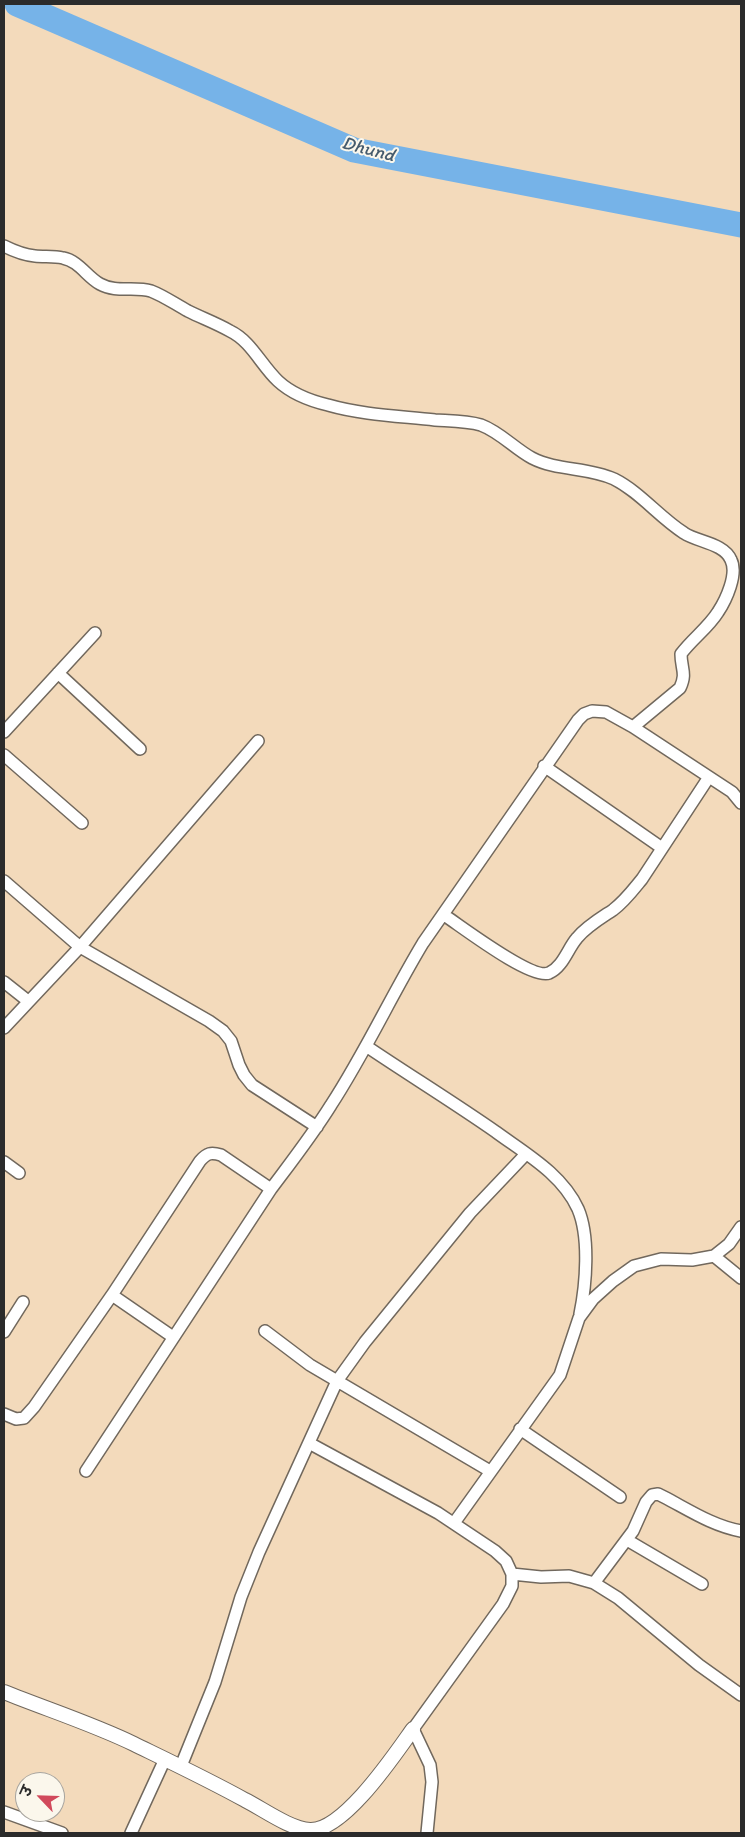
<!DOCTYPE html>
<meta charset="utf-8">
<style>
body{margin:0}
#map{position:relative;width:745px;height:1837px;overflow:hidden;background:#f3dabb;font-family:Itim,"Playpen Sans Deva",sans-serif}
canvas{display:block}
.frame{position:absolute;inset:0;border:5px solid #2b2b2b;pointer-events:none}
.north{position:absolute;left:15px;top:1772px;width:50px;height:50px;box-sizing:border-box;background:#fbf7ec;border:1px solid #a8a59f;border-radius:50%;rotate:294deg;font-size:14px;font-weight:700;line-height:20px;text-align:center;color:#2b2b2b}
.north::after{content:'';display:block;margin:auto;width:18px;height:22px;background:#d1495b;clip-path:polygon(50% 0,100% 100%,50% 72%,0 100%)}
</style>
<div id="map">
<canvas width="745" height="1837"></canvas>
<div class="frame"></div>
<div class="north">उ</div>
</div>
<script>
const ctx = document.querySelector('canvas').getContext('2d');
ctx.lineJoin = 'round';
function stroke(path, color, width, dash) { ctx.strokeStyle = color; ctx.lineWidth = width; ctx.lineCap = dash ? 'butt' : 'round'; ctx.setLineDash(dash || []); ctx.stroke(path); }
function drawText(font, color, halo, rows, align = 'center') {
  ctx.font = font + ' Itim,sans-serif'; ctx.lineWidth = 4; ctx.setLineDash([]); ctx.textBaseline = 'middle'; ctx.strokeStyle = halo; ctx.fillStyle = color; for (const [text, x, y, turn = 0] of rows) {
    ctx.save(); ctx.translate(x, y); ctx.rotate((+turn || 0) * Math.PI / 180); ctx.textAlign = isNaN(turn) ? turn : align; if (halo) ctx.strokeText(text, 0, 0); ctx.fillText(text, 0, 0); ctx.restore();
  }
}
stroke(new Path2D(`
 M17,4L354,150L741,225`), '#76b3e8', 25);
const minor = new Path2D(`
 M4,246C14,251 24,255 35,256C44,257 54,256 63,258C79,261 87,277 100,284C116,293 135,286 151,291C164,296 175,304 188,311C202,318 216,323 230,331C251,341 261,365 278,381C292,394 311,401 328,405C363,415 399,416 435,420C450,421 467,421 481,425C500,432 515,449 532,458C557,471 588,467 614,479C640,492 659,517 684,533C697,542 724,543 731,560C738,574 726,600 718,612C708,628 692,639 681,654C681,669 687,673 680,688L633,727
 M58,673L140,749
 M4,732L95,633
 M4,755L82,823
 M544,766L662,848
 M4,881L80,947L209,1021L223,1031L231,1041L239,1065L244,1075L252,1085L317,1127
 M444,915C461,926 531,980 549,973C563,967 568,948 577,938C587,926 601,918 613,910C625,901 633,890 642,879L709,777
 M4,982L28,1001
 M4,1028L80,947L258,741
 M366,1046C409,1075 453,1102 496,1132C526,1154 562,1174 578,1209C590,1237 586,1285 580,1314
 M4,1162L19,1173
 M714,1256L741,1278
 M112,1295L173,1337
 M265,1331L310,1365L490,1471
 M4,1332L23,1302
 M4,1414L16,1419L24,1418L34,1407L112,1295L200,1161C207,1153 211,1152 221,1155L271,1189
 M520,1429L620,1497
 M309,1443L438,1513L495,1551L506,1561L512,1574V1586L503,1604L413,1729L430,1765L432,1782L427,1833
 M86,1471L271,1189C292,1161 313,1134 331,1105C365,1053 391,996 423,943L578,720L584,714L592,711L606,712L633,727L732,792L741,803
 M454,1523L560,1375L579,1318L593,1299L613,1281L634,1266L661,1259L692,1260L714,1256L729,1244L741,1227
 M627,1540L702,1584
 M512,1574L541,1577L569,1576L594,1583L618,1598L699,1665L741,1695
 M594,1583L633,1531L646,1502L652,1495L658,1494L664,1497C689,1510 713,1526 741,1531
 M181,1766L215,1682L241,1597L259,1552L337,1381L365,1342L470,1213L526,1154
 M4,1812L62,1833
 M131,1833L165,1759`);
const tertiary = new Path2D(`
 M4,1692C46,1709 93,1724 134,1744C171,1762 209,1780 245,1800C263,1809 290,1829 310,1830C344,1831 395,1754 413,1729`);
stroke(minor, '#71685d', 14);
stroke(tertiary, '#71685d', 16);
stroke(minor, '#fff', 11);
stroke(tertiary, '#fff', 14);
drawText('italic 19px', '#455b6d', '#fbf7ec', [
 ["Dhund",368,150,15]
]);
</script>
